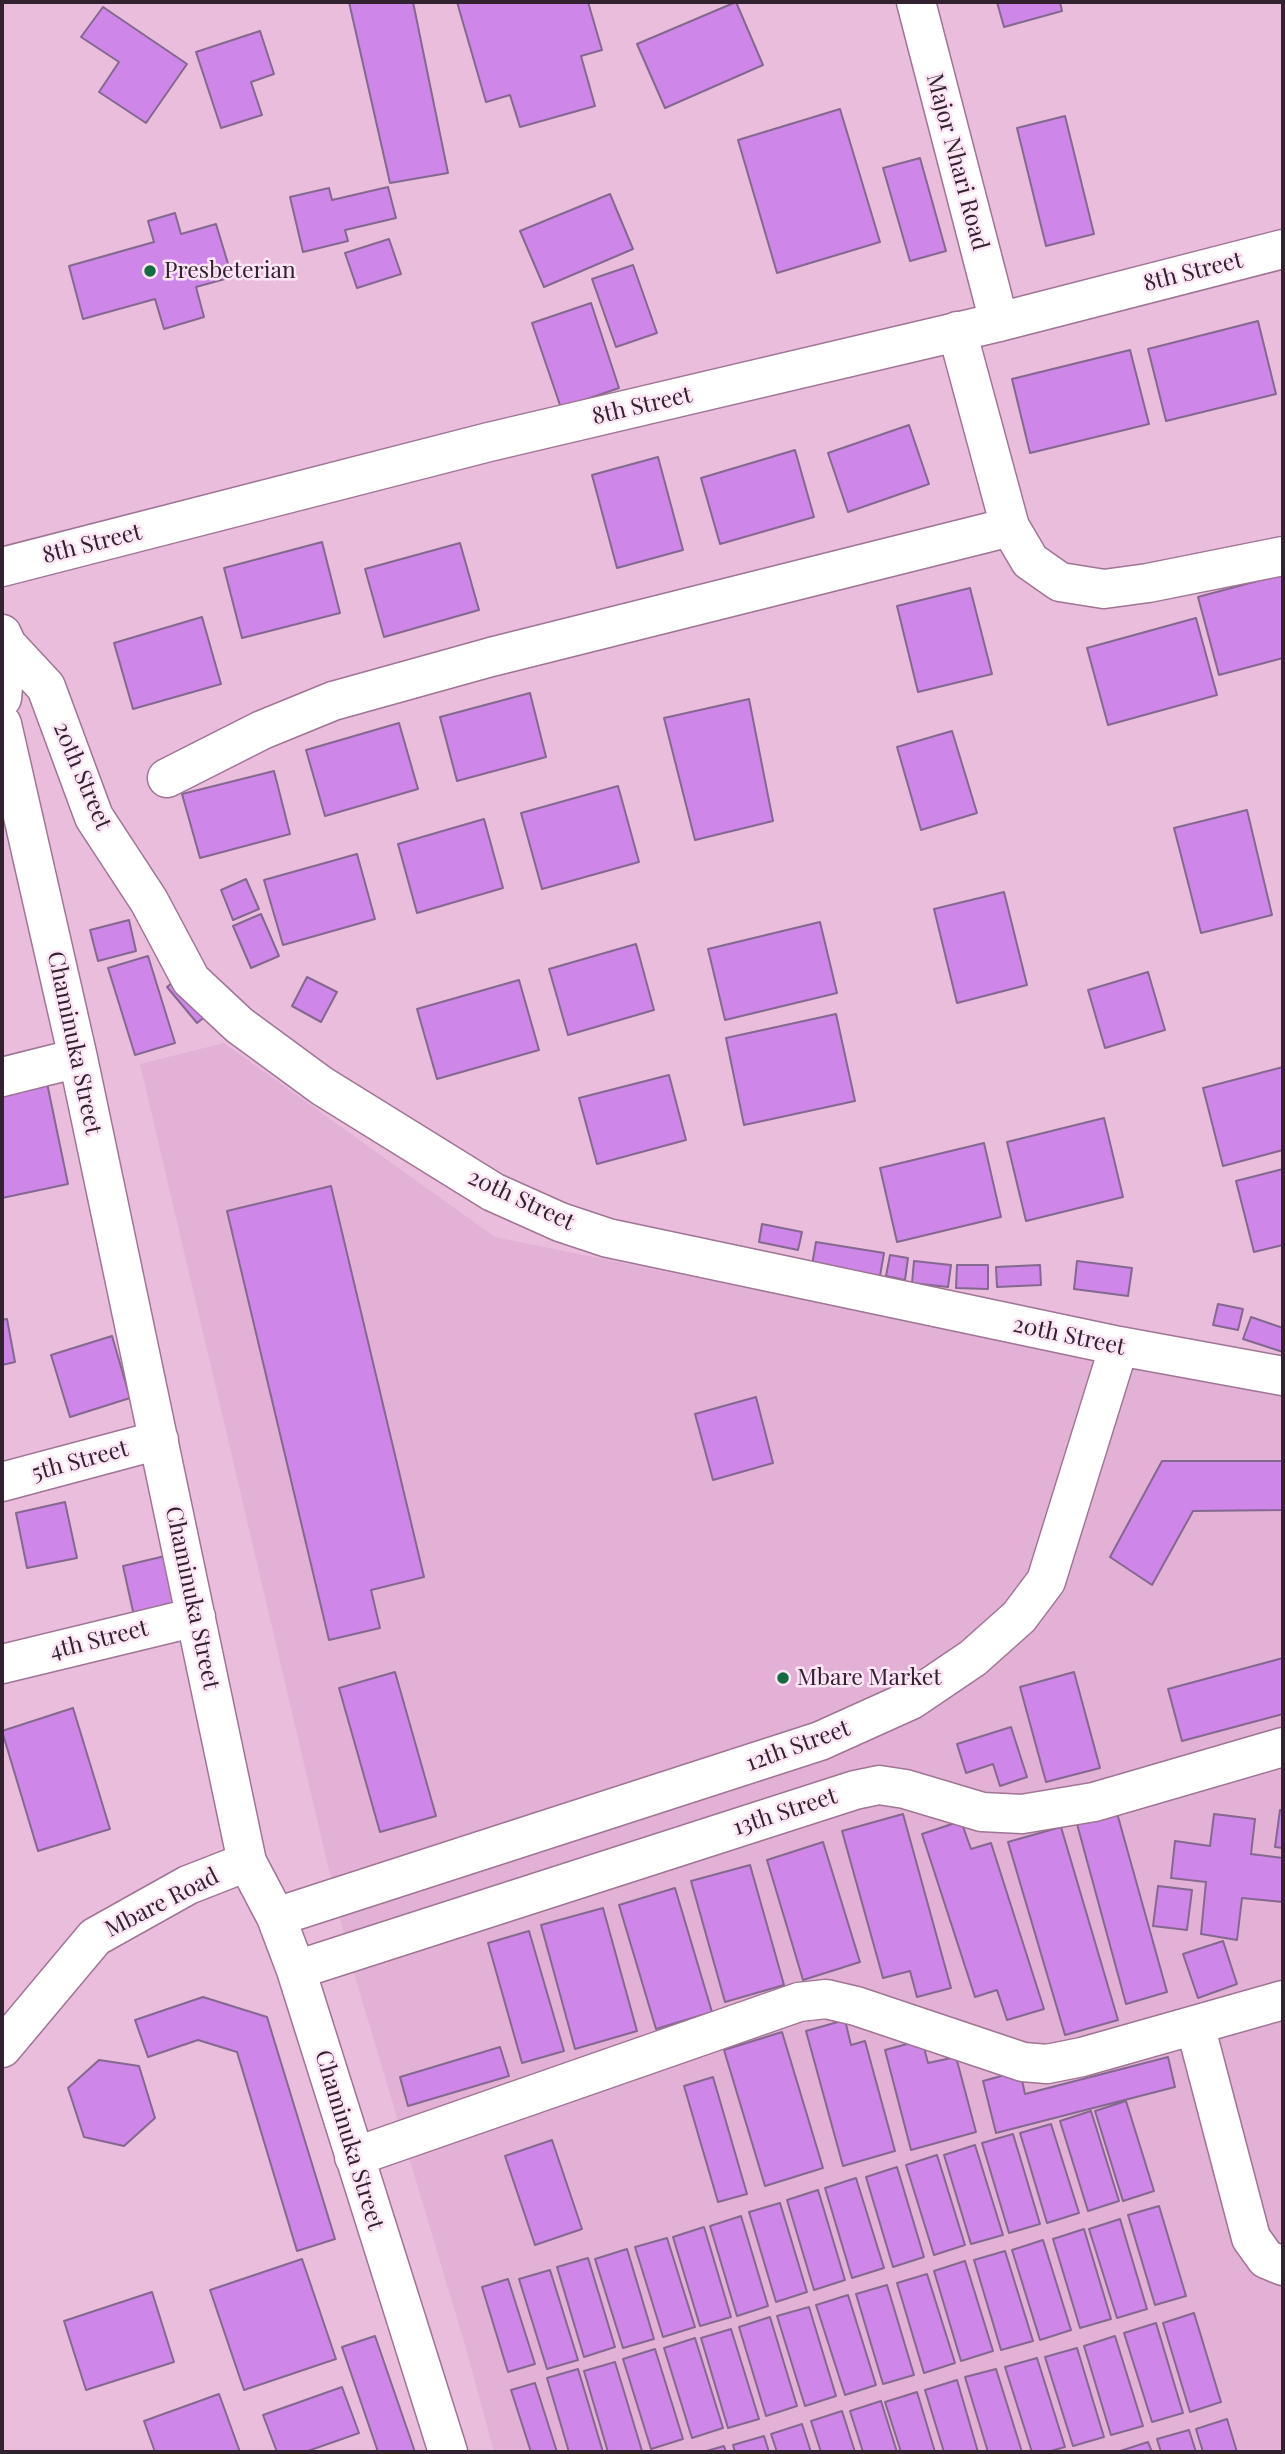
<!DOCTYPE html>
<style>
body{margin:0}
#map{position:relative;width:1285px;height:2454px;overflow:hidden;background:#eabddd;font-family:"Playfair Display",serif}
canvas{display:block}
.frame{position:absolute;inset:0;border:4px solid #32212e;pointer-events:none}
</style>
<div id="map">
<canvas width="1285" height="2454"></canvas>
<div class="frame"></div>
</div>
<script>
const ctx = document.querySelector('canvas').getContext('2d');
ctx.lineJoin = 'round';
function fillPath(path, color) { ctx.fillStyle = color; ctx.fill(path, 'evenodd'); }
function stroke(path, color, width, dash) { ctx.strokeStyle = color; ctx.lineWidth = width; ctx.lineCap = dash ? 'butt' : 'round'; ctx.setLineDash(dash || []); ctx.stroke(path); }
function drawText(font, color, halo, rows, align = 'center') {
  ctx.font = font + ' "Playfair Display",serif'; ctx.lineWidth = 5; ctx.setLineDash([]); ctx.textBaseline = 'middle'; ctx.strokeStyle = halo; ctx.fillStyle = color; for (const [text, x, y, turn = 0] of rows) {
    ctx.save(); ctx.translate(x, y); ctx.rotate((+turn || 0) * Math.PI / 180); ctx.textAlign = isNaN(turn) ? turn : align; if (halo) ctx.strokeText(text, 0, 0); ctx.fillText(text, 0, 0); ctx.restore();
  }
}
fillPath(new Path2D(`
 M224,1043L495,1237L1283,1397V2452H494L465,2345L350,1960L140,1064Z`), '#e4b1d6');
const building = new Path2D(`
 M349,2H413L448,173L390,183Z
 M457,2H588L602,50L581,56L595,106L520,127L510,95L486,102Z
 M736,2L763,65L665,108L637,44Z
 M997,2H1060L1062,11L1004,27Z
 M103,7L187,64L146,123L99,92L119,62L81,37Z
 M260,31L274,74L251,82L262,115L221,128L196,52Z
 M840,109L880,242L777,273L738,140Z
 M1065,116L1094,234L1046,246L1017,128Z
 M920,158L946,251L910,261L883,168Z
 M388,187L396,218L345,230L348,241L303,252L290,197L329,188L332,200Z
 M610,194L633,249L544,287L520,231Z
 M175,213L181,234L216,224L232,277L196,287L204,317L164,329L155,299L83,319L69,266L154,242L148,221Z
 M389,239L401,274L357,288L345,253Z
 M633,265L657,333L616,347L592,279Z
 M591,303L619,388L561,408L532,323Z
 M1258,321L1276,394L1166,421L1148,349Z
 M1130,350L1149,424L1030,453L1012,379Z
 M909,425L929,484L848,512L828,453Z
 M795,450L814,517L720,544L701,478Z
 M658,457L683,550L617,568L592,475Z
 M322,542L340,613L242,638L224,568Z
 M460,543L479,610L384,637L365,569Z
 M1283,574V658L1219,675L1198,597Z
 M970,588L992,674L918,692L897,606Z
 M202,617L221,684L133,709L114,643Z
 M1196,618L1217,695L1108,725L1087,648Z
 M530,693L546,757L457,781L440,717Z
 M749,699L773,821L695,840L664,718Z
 M399,723L418,789L325,816L306,750Z
 M952,731L977,813L921,830L897,747Z
 M274,771L290,834L200,858L182,794Z
 M618,786L639,862L542,889L521,813Z
 M1247,810L1272,915L1201,933L1174,828Z
 M484,819L503,888L417,913L398,844Z
 M357,854L375,919L283,945L264,880Z
 M246,879L259,909L233,920L221,890Z
 M1004,892L1027,985L957,1003L934,909Z
 M261,914L279,956L251,968L233,926Z
 M129,920L136,951L98,961L90,930Z
 M820,922L837,993L725,1020L708,949Z
 M636,944L654,1010L568,1035L549,969Z
 M148,956L175,1043L135,1055L108,968Z
 M1148,972L1165,1030L1105,1048L1088,990Z
 M180,976L210,1013L197,1023L167,987Z
 M307,977L337,992L321,1022L292,1006Z
 M519,980L539,1050L437,1079L417,1009Z
 M836,1014L855,1101L744,1125L726,1038Z
 M1283,1067V1150L1223,1166L1203,1088Z
 M669,1075L686,1140L597,1164L579,1098Z
 M47,1083L68,1184L2,1198V1093Z
 M1104,1118L1123,1197L1026,1221L1007,1142Z
 M984,1143L1001,1217L897,1242L880,1168Z
 M1283,1169V1245L1254,1252L1236,1181Z
 M331,1186L424,1577L371,1590L380,1628L329,1640L227,1211Z
 M762,1224L802,1232L798,1250L759,1242Z
 M816,1242L884,1253L880,1276L812,1265Z
 M890,1255L908,1258L905,1280L886,1276Z
 M914,1261L951,1265L948,1287L912,1283Z
 M1077,1261L1132,1268L1128,1296L1074,1289Z
 M957,1265H988V1289L956,1288Z
 M1040,1265L1041,1285L997,1287L996,1267Z
 M1218,1304L1243,1309L1238,1330L1213,1325Z
 M1251,1317L1283,1328V1352L1243,1339Z
 M7,1319L15,1362L2,1365V1320Z
 M112,1336L130,1398L70,1417L51,1355Z
 M756,1397L773,1463L713,1480L695,1414Z
 M1162,1461H1283V1510L1193,1511L1152,1585L1110,1557Z
 M65,1502L77,1558L27,1568L16,1513Z
 M165,1556L177,1607L134,1616L123,1566Z
 M1283,1658V1714L1182,1741L1168,1689Z
 M395,1672L436,1816L380,1832L339,1688Z
 M1074,1672L1100,1768L1046,1782L1020,1687Z
 M73,1708L110,1829L38,1851L2,1731Z
 M1011,1727L1027,1777L1000,1786L993,1764L966,1773L957,1744Z
 M1280,1810L1283,1811V1848L1275,1847Z
 M1117,1813L1167,1992L1126,2004L1077,1824Z
 M903,1814L951,1988L917,1997L910,1971L883,1978L842,1831Z
 M1214,1814L1255,1819L1251,1854L1283,1858V1902L1242,1898L1237,1940L1201,1934L1206,1882L1171,1878L1175,1841L1210,1846Z
 M961,1821L971,1849L991,1843L1044,2009L1007,2020L997,1990L975,1997L922,1834Z
 M1061,1827L1118,2020L1065,2035L1008,1842Z
 M823,1842L860,1962L803,1980L767,1860Z
 M750,1865L784,1985L725,2002L691,1881Z
 M1158,1886L1192,1890L1187,1930L1153,1926Z
 M675,1888L712,2012L656,2029L619,1905Z
 M603,1908L637,2031L575,2049L541,1925Z
 M529,1931L564,2051L522,2063L488,1943Z
 M1223,1941L1237,1984L1198,1998L1183,1954Z
 M203,1997L267,2017L335,2239L297,2251L237,2052L198,2040L148,2057L135,2020Z
 M845,2020L851,2045L865,2041L895,2151L843,2166L806,2031Z
 M782,2032L823,2168L765,2186L724,2050Z
 M922,2040L928,2063L956,2057L976,2132L911,2150L885,2050Z
 M500,2047L509,2076L408,2106L400,2077Z
 M1168,2057L1175,2087L996,2133L983,2081L1020,2071L1025,2094Z
 M99,2060L139,2066L155,2118L124,2146L84,2137L68,2088Z
 M713,2077L747,2194L718,2202L684,2086Z
 M1126,2101L1154,2191L1123,2201L1095,2111Z
 M1091,2111L1119,2201L1088,2211L1060,2121Z
 M1051,2124L1079,2213L1047,2223L1020,2133Z
 M1013,2134L1040,2224L1009,2233L982,2143Z
 M552,2140L582,2229L535,2245L505,2156Z
 M975,2145L1003,2235L971,2244L944,2155Z
 M937,2155L965,2245L934,2255L906,2165Z
 M897,2167L924,2257L893,2267L866,2177Z
 M856,2178L884,2268L852,2278L825,2188Z
 M818,2190L845,2280L814,2290L787,2200Z
 M780,2203L807,2292L776,2302L749,2212Z
 M1159,2206L1186,2296L1155,2305L1128,2215Z
 M741,2216L768,2306L737,2316L710,2226Z
 M1120,2219L1147,2309L1117,2318L1089,2229Z
 M704,2227L731,2317L700,2326L673,2237Z
 M1084,2229L1111,2319L1080,2328L1053,2239Z
 M667,2238L695,2327L663,2337L635,2247Z
 M1043,2240L1071,2330L1040,2340L1012,2250Z
 M627,2249L654,2339L623,2348L595,2259Z
 M1005,2251L1033,2341L1001,2350L974,2260Z
 M588,2258L615,2347L584,2357L557,2267Z
 M302,2259L336,2359L244,2390L210,2290Z
 M965,2261L993,2351L961,2361L934,2271Z
 M550,2270L578,2360L547,2369L519,2279Z
 M927,2274L955,2363L924,2373L897,2283Z
 M508,2279L535,2364L508,2372L482,2287Z
 M887,2285L914,2375L883,2384L856,2294Z
 M152,2292L174,2362L86,2390L64,2321Z
 M848,2295L876,2385L845,2395L816,2305Z
 M809,2307L836,2396L805,2406L777,2316Z
 M1194,2313L1221,2402L1190,2412L1163,2323Z
 M770,2317L797,2406L766,2416L739,2327Z
 M1156,2323L1183,2413L1152,2422L1124,2333Z
 M731,2329L759,2419L728,2428L701,2338Z
 M375,2336L415,2452H378L342,2347Z
 M1115,2336L1143,2426L1111,2435L1084,2346Z
 M695,2338L723,2428L692,2438L664,2348Z
 M1077,2348L1104,2437L1073,2446L1045,2357Z
 M655,2349L683,2439L651,2449L623,2359Z
 M1037,2358L1065,2447L1047,2452H1032L1005,2367Z
 M615,2362L642,2451L638,2452H608L584,2371Z
 M578,2369L603,2452H569L547,2378Z
 M996,2369L1022,2452H988L965,2377Z
 M957,2380L978,2452H944L925,2390Z
 M535,2383L557,2452H531L511,2390Z
 M342,2387L359,2433L305,2452H277L263,2415Z
 M917,2392L935,2452H901L885,2402Z
 M219,2394L240,2452H155L144,2421Z
 M881,2401L897,2452H863L850,2411Z
 M842,2411L855,2452H821L811,2421Z
 M1227,2419L1237,2452H1203L1196,2429Z
 M802,2424L811,2452H777L771,2434Z
 M1189,2430L1196,2452H1161L1157,2439Z
 M764,2436L769,2452H735L733,2445Z
 M1148,2442L1152,2452H1117Z
 M724,2446L726,2452H703Z`);
fillPath(building, '#ce87e9');
stroke(building, '#84688f', 2);
const minor = new Path2D(`
 M916,2L999,322
 M957,331L1010,527L1030,561L1060,582L1104,589L1148,583L1283,556
 M2,567L489,442L999,322L1283,249
 M2,634L7,645L2,698
 M2,646L7,645L46,687L94,817L149,901L191,980L239,1025L322,1086L493,1192L560,1222L608,1238L1119,1346L1283,1376
 M2,724L78,1058L247,1862L276,1917L296,1970L448,2452
 M167,778L262,730L333,701L491,657L1010,527
 M2,1077L78,1058
 M2,1482L159,1440
 M2,1664L196,1617
 M276,1917L820,1741L911,1700L973,1658L1019,1617L1046,1581L1119,1346
 M296,1970L855,1790L879,1785L905,1789L982,1812L1022,1814L1094,1802L1283,1747
 M1195,2025L1251,2238L1266,2259L1283,2266
 M2,2048L95,1937L188,1885L247,1862
 M354,2157L799,2002L826,1999L856,2006L1023,2062L1047,2064L1082,2057L1283,2000`);
stroke(minor, '#9f7594', 41);
stroke(minor, '#fff', 38);
for (const [x, y, r, color] of [
 [150,271,7,"#116d41"],
 [783,1678,7,"#116d41"]
]) { const dot = new Path2D(); dot.arc(x, y, r, 0, 2 * Math.PI); ctx.fillStyle = color; ctx.fill(dot); stroke(dot, '#fde5f6', 2.5); }
drawText('23px', '#32212e', '#fde5f6', [
 ["Major Nhari Road",957,162,75],
 ["8th Street",1193,272,-14],
 ["8th Street",642,406,-13],
 ["8th Street",92,544,-14],
 ["20th Street",82,776,67],
 ["Chaminuka Street",74,1043,78],
 ["20th Street",521,1200,25],
 ["20th Street",1069,1336,12],
 ["5th Street",80,1461,-15],
 ["Chaminuka Street",192,1598,78],
 ["4th Street",99,1640,-14],
 ["12th Street",798,1746,-20],
 ["13th Street",785,1812,-18],
 ["Mbare Road",162,1903,-27],
 ["Chaminuka Street",349,2140,73]
]);
drawText('23px', '#32212e', '#fde5f6', [
 ["Presbeterian",164,271],
 ["Mbare Market",797,1678]
], 'left');
</script>
